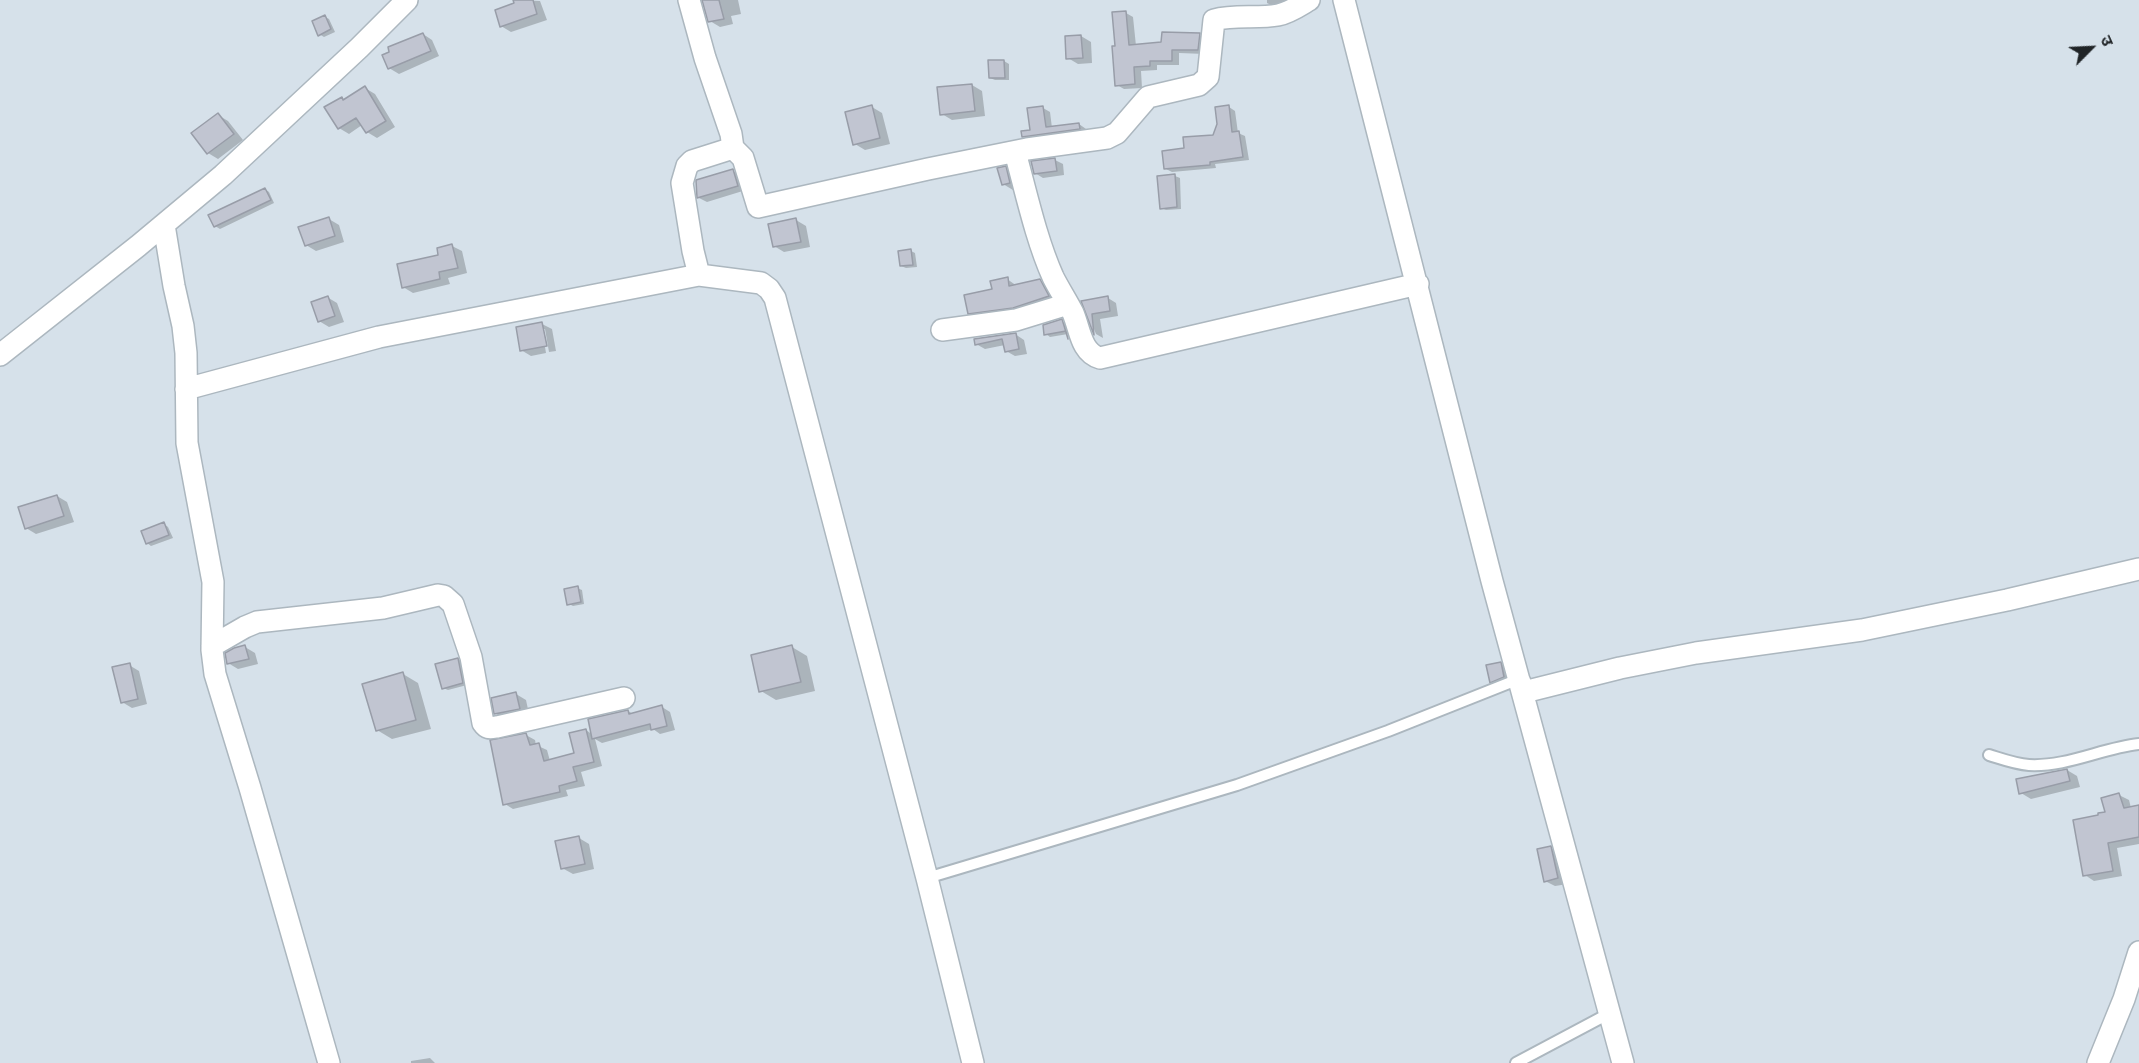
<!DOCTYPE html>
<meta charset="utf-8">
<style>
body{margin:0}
#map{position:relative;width:2139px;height:1063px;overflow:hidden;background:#d6e1ea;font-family:"Open Sans","Noto Sans Devanagari",sans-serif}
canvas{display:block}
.north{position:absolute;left:2061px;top:18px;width:60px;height:60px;-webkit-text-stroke:4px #d6e1ea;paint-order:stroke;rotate:66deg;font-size:16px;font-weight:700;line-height:24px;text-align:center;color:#202427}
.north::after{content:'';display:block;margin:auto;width:21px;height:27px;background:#202427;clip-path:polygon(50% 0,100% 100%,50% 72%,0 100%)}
</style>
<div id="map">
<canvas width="2139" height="1063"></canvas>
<div class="north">उ</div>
</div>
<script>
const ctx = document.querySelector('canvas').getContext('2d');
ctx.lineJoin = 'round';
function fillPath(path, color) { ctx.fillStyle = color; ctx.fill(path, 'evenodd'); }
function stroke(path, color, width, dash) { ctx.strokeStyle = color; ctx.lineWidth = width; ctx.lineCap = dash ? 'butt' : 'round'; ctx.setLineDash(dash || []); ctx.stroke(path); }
fillPath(new Path2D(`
 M517,0L540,1L547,20L511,32L501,26Z
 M703,0H738L741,14L731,16L733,24L720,27L710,21Z
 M1267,0H1287V2L1271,5L1267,3Z
 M1126,13L1133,17L1136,46L1163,44L1199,35L1207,39L1205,54L1179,53V65H1157V70L1141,71L1142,88L1124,89L1117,85V48Z
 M325,17L329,19L335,32L324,37L319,34Z
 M423,34L432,40L439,56L399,74L389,68Z
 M1081,36L1091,42L1092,63L1078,64L1068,58Z
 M990,61H1004L1009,64V80H995L990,78Z
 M972,85L982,91L985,116L952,120L942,114Z
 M365,88L375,94L395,127L377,138L367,132L362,125L349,134L339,128L342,99L345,100Z
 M872,107L882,113L890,144L865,150L855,144Z
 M1229,107L1235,111L1238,133L1245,136L1249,160L1215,164L1216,168L1172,172L1166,169L1186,150L1220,136Z
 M1043,108L1050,112L1052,128L1079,124L1086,129V132L1030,140L1023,136L1032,132Z
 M218,115L228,121L243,140L218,159L208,153Z
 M1055,160L1063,164L1064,175L1043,178L1035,173Z
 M1005,168L1015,174L1019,188L1013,190L1003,184Z
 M733,171L741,175L746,190L707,202L699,198L698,182Z
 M1175,176L1180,178L1181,209L1166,210L1161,208L1158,177Z
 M265,189L269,192L274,203L220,229L215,226Z
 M329,219L339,225L344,242L316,251L306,245Z
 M796,220L806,226L810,247L784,252L774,246Z
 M452,246L462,251L467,273L448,278L450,284L413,293L403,287Z
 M911,251L915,253L917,267L906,268L901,266Z
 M1007,279L1017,286L1040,281L1049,286L1057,301L979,318L969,313Z
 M327,297L337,303L344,322L329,327L319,321Z
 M1108,298L1116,303L1118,316L1100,319L1103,338L1096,334L1083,302Z
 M1062,321L1066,324L1072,340L1069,338L1068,334L1050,337L1046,334Z
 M542,324L552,329L556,351L549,352L545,329H542L546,353L531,356L521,350Z
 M1015,334L1024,340L1027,354L1015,356L1006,351L1005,345L985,349L976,344Z
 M57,496L67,502L74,522L36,534L26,528Z
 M164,524L168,527L173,538L151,546L147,543Z
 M577,588L582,590L584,604L573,606L569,604Z
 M245,647L255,653L258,664L238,669L228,663Z
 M792,647L807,656L815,691L776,700L761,691Z
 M458,659L462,662L467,685L448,690L443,688Z
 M1500,663L1505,666L1508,679L1495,684L1491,682Z
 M129,665L139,671L147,704L132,708L122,702Z
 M403,674L418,683L431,729L392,739L377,730Z
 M516,694L526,700L529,714L506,719L496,714Z
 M662,707L670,712L675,730L660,734L653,729L602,743L595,739L602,766L581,772L585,786L566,790L568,796L513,809L505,804L526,735L535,740L536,745L547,750L550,761L576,754L586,730L593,735L628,711L633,714Z
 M2067,770L2077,776L2080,787L2031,799L2021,793Z
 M2119,795L2129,800L2131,808L2139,807V844L2117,848L2122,876L2094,881L2085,875L2107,813Z
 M579,838L589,844L594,869L573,874L562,868Z
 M1551,848L1561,854L1568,884L1555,886L1545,881Z
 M430,1058L435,1063H411V1061Z`), '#0003');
const building = new Path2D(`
 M513,0H533L537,14L500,27L495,10L514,3Z
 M702,0H719L724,19L708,22Z
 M1126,11L1129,45L1161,42L1162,32L1200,33L1198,50H1172V61H1150V66L1134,67L1135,84L1115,86L1112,46H1115L1112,12Z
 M325,15L331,29L318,36L312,21Z
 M423,33L431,51L388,69L382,55L389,52L388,47Z
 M1081,35L1083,58L1066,59L1065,36Z
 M988,60H1004L1005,78H989Z
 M972,84L975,111L940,115L937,87Z
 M365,86L386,121L366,133L356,118L338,129L324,107L342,97L343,100Z
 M872,105L880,138L853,145L845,112Z
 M1229,105L1232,132L1239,131L1243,157L1210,162V165L1164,169L1162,151L1184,148L1183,137L1213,135L1217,124L1215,107Z
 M1043,106L1046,127L1079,123L1080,129L1022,137L1021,131L1030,130L1027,108Z
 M218,113L234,134L207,154L191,133Z
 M1055,158L1057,171L1034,174L1031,161Z
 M1006,166L1010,183L1002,185L997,168Z
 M733,169L738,186L697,198L696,180Z
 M1175,174L1177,207L1160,209L1157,176Z
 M265,188L271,200L214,227L208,215Z
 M329,217L335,236L305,246L298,227Z
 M796,218L801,242L773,247L768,224Z
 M452,244L458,268L439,272L440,279L402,288L397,264L438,255L437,248Z
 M911,249L913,265L900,266L898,251Z
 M1008,277L1009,286L1040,279L1049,296L1013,308L968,314L964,295L992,289L990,281Z
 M328,296L335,316L318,322L311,302Z
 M1108,296L1110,311L1092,314L1094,335L1081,301Z
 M1062,319L1068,339L1066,331L1044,335L1043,325Z
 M542,322L547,346L520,351L516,327Z
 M1016,333L1019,349L1005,352L1002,339L975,345L974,339Z
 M57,495L64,516L25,529L18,507Z
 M164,522L169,535L146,544L141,531Z
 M578,586L581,602L567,605L564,589Z
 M245,645L249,659L227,664L225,653L234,648Z
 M792,645L801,682L759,692L751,655Z
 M458,658L463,683L442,689L435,664Z
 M1501,662L1504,677L1490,683L1486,665Z
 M130,663L138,699L121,703L112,667Z
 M403,672L416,720L376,731L362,684Z
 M516,692L520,709L494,714L491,698Z
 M662,705L667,726L651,730L650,724L592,739L588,719L628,710L629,714Z
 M586,729L594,762L573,767L577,781L559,786L560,792L503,805L490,740L526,733L530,745L539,743L544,761L574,753L569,733Z
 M2067,769L2070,781L2019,794L2016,779Z
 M2119,793L2124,808L2139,805V837L2108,843L2113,871L2083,876L2073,820L2098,815V813L2105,812L2101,798Z
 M579,836L585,864L561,869L555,841Z
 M1551,846L1558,878L1544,882L1537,849Z`);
fillPath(building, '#c1c5d1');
stroke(building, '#989da8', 1.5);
const lane = new Path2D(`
 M1989,755C2002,759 2015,764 2029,765C2067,767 2102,748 2139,744
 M927,878L1237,785L1388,731L1519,679
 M1516,1063L1610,1013`);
const street = new Path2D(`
 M689,0L705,58L731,134L733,148L692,161L687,166L682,183L693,251L699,275
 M1344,0L1492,581L1623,1063
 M733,148L743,158L758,207L928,169L1027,149L1107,138L1117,133L1148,97L1199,85L1208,77L1214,20C1235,14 1257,19 1278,15C1289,13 1299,6 1309,0
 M1015,152C1026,192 1036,239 1053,277C1059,289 1067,301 1073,313C1080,329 1081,353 1100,358L1418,284
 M164,225L174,286L183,326L186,353L187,443L213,582L212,650L215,674L250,788L329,1063
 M942,330L1016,320L1068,304
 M0,355L138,246L223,175L359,48L407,0
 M186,389L379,337L699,275L761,283L769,289L775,298L927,878L973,1063
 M212,646L245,627L257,622L383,608L438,595L444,596L453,604L471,657L483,723C487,729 490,728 497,727L624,698
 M1519,680L1524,692L1620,668L1696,653L1862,630L2007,600L2139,569
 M2098,1063L2124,999L2139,952`);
stroke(lane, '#acb7bf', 14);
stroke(street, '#acb7bf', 24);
stroke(lane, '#fff', 10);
stroke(street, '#fff', 21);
</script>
